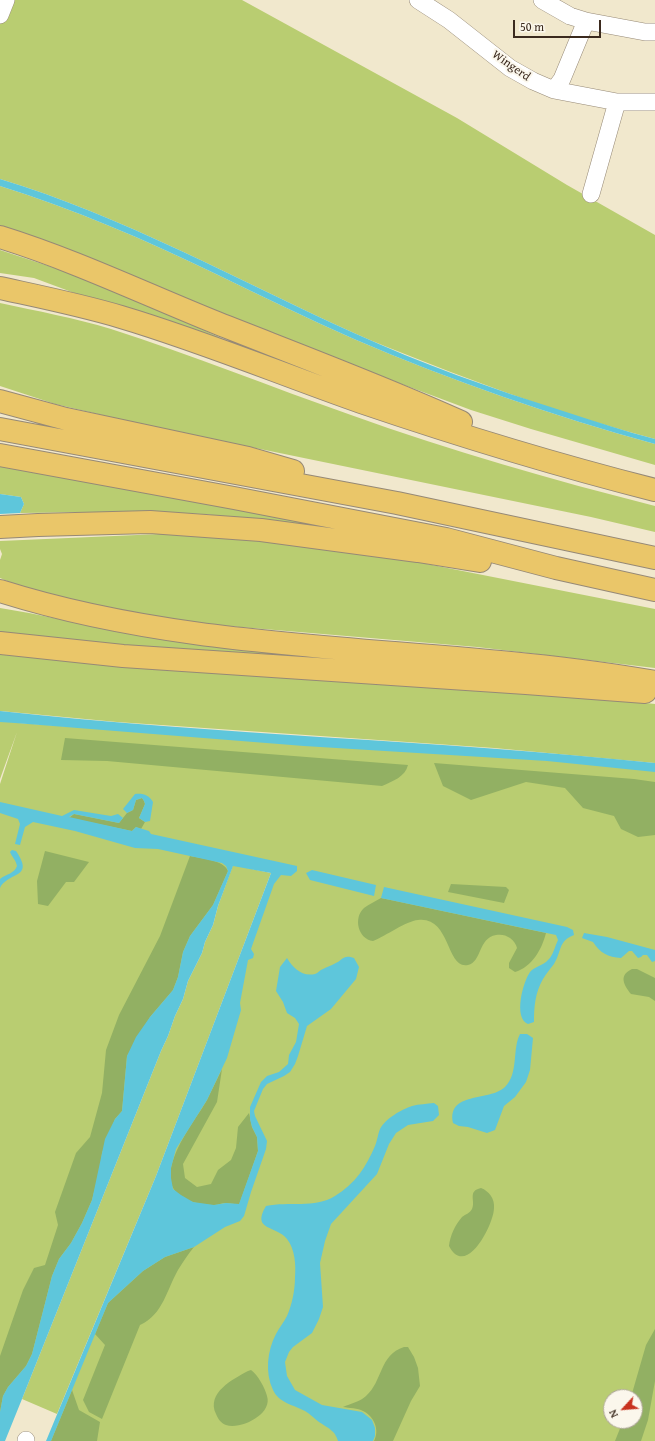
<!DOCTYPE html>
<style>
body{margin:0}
#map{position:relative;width:655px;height:1441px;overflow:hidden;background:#f1e8cd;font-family:"Gentium Book Plus",serif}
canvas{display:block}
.north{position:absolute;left:603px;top:1389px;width:40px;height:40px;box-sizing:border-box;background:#fbf7ec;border:1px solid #aea59a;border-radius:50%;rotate:244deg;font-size:11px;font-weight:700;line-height:16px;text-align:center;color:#3b2a1e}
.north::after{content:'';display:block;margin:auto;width:14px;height:18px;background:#c8321e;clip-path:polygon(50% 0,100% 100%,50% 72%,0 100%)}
.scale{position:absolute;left:513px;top:20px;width:88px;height:18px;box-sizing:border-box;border:2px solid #3b2a1e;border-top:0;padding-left:5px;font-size:12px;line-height:14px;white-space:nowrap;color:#3b2a1e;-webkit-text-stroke:3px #fbf7ec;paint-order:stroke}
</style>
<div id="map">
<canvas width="655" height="1441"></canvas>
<div class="north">N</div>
<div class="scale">50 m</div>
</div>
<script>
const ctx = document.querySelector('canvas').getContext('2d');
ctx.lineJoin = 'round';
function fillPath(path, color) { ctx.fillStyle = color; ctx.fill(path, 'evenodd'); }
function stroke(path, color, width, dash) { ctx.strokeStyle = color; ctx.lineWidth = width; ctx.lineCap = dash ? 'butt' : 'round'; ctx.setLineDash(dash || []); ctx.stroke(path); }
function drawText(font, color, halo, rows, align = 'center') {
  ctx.font = font + ' "Gentium Book Plus",serif'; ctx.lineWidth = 4; ctx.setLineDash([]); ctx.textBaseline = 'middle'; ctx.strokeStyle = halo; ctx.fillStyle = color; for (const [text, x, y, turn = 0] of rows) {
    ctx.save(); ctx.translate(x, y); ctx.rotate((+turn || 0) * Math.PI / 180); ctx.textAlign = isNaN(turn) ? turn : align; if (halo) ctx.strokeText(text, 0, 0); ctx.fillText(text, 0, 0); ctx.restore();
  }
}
fillPath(new Path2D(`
 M0,0H242L457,118L567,185L655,235V439C575,418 496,390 420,360C398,351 376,343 354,333C237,280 123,216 0,179Z
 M0,186C74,209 146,240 216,274C262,296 308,319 354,339C452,381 553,416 655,444V465L531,429L471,410L300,346L29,236L0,226Z
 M0,250L106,285L262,357L112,307L34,278L0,273Z
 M0,303C37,311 75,318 111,329C192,355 271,387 351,415C451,451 553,480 655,506V532L591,517L153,427L55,404L0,386Z
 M0,466L341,528V531L204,514L95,512L20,513L24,504L21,497L0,494Z
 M160,534L285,542L417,562L655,609V668L477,647L192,623L70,601L17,585L0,578V560L2,554L0,549V541Z
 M0,608L29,613L146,637L324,657L321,660L167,650L0,636Z
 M0,652L551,693L655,704V763L494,748L117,722L0,711Z
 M0,715L19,723L655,768V1441H48L163,1165L275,868L234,860L0,1441V784L17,732L0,779ZM611,1397H635V1421H611Z
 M233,865L271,873L156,1176L57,1414L22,1399L161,1051L168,1036L175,1016L183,999L188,981L202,953L205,942L213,925L218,906Z`), '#b9cd71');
fillPath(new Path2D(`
 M65,738L408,765C405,777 393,781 382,786L107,761L61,760Z
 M434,763L634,779L655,782V835L638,837L621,829L614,816L583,808L565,788L526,782L471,800L443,786Z
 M142,798L144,801L145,804L139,818L145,822L141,829L136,827L132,831L69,818L74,814L119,823L127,813L133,810L136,800Z
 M45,851L89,862L74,882H66L48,906L38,904L37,881Z
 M190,856C200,858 224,860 228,871L213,905L190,936L183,952L178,977L173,990L150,1017L127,1056L122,1111L115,1119L102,1153L100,1169L92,1200L82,1223L71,1243L59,1259L52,1276L32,1354L26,1366L8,1387L3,1396L0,1412V1356L23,1290L34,1268L45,1265L58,1225L55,1212L76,1153L90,1137L102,1093L106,1050L119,1015L160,936Z
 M451,884L506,887L509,890L504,903L448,892Z
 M381,898L546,933C542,949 532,967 515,972L509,968V963L517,948C516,944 514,941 510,938C506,935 501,934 496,935C478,938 482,962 468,965C446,970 451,916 418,920C406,921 386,936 373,941C358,939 353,918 364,908C369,904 376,901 381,898Z
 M632,969H637L655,978V1001L649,997L631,994C623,984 619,975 632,969Z
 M222,1069L217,1102L183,1164L185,1178L197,1187L211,1184L218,1170L231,1160L236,1148L238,1127L249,1113L252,1127L257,1137L258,1151L239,1205C235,1204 230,1203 226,1203C222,1203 218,1205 214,1205C208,1205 199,1204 193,1202C141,1186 193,1125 207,1100C212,1090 217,1079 222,1069Z
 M481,1188C489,1191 495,1199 494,1208C494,1224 466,1279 449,1246C450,1236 455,1225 462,1217C466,1214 470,1213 472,1209C476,1201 467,1191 481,1188Z
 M194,1247C188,1254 183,1262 178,1270C167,1289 163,1315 140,1325L102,1419L89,1412L83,1400L105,1345L95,1334L108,1303L143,1271L165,1257Z
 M655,1329V1381L648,1420L641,1441H615L623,1421H635V1397H631L646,1345Z
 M404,1347H408L414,1357L418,1368L420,1386L411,1401L393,1441H374C380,1430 374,1416 363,1411C358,1408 349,1408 343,1407C350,1404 361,1401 366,1396C383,1381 379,1355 404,1347Z
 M251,1370C258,1375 265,1388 267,1396C273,1414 241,1430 226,1425C221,1423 218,1419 216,1414C206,1393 233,1379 248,1371Z
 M72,1390L79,1410L100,1422L97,1441H51Z`), '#92b063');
fillPath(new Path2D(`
 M0,179C123,216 237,280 354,333C422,364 493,389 563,411C594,421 624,431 655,439V444C553,416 452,381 354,339C308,319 262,296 216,274C146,240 74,209 0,186Z
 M0,494L21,497L24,504L20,513L0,514Z
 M0,711C218,735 437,740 655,763V772L547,761L304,746L15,723L0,722Z
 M135,794C143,793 149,795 153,802L150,821L145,822L139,818L145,804L144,801L142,798L136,800L133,810L127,813L123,809Z
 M0,802L62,816L74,810L111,816L118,814L123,818L119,823L74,814L69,817L132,831L136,827L149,831L151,834L297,866V871L291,876L281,875L274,884L251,949L254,954L253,958L248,960L240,1003L241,1010L227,1058L207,1100L176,1149L171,1168V1178L173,1189L181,1195L193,1202L214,1205L226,1203L239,1204L258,1151L257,1137L252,1127L250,1119V1107L261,1082L267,1076L279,1072L288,1064L289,1055L296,1042L299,1024L295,1018L287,1013L283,1002L276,991L280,967L287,958C293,968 302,977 315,974C318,973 320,970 323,969C326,967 331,966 334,964C343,960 343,954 354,958L359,967L356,979L331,1009L307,1026L298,1056L295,1064L290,1072L284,1076L267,1084L263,1089L254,1111L255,1116L267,1141L266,1149L251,1192L244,1216L240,1221L225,1227L194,1247L165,1257L143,1271L108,1303L51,1441H46L156,1176L271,873L233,866L218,906L213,925L205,942L202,953L188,981L183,999L175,1016L168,1036L161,1051L22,1399L5,1441H0V1412L3,1396L8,1387L26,1366L32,1354L52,1276L59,1259L71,1243L82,1223L92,1200L105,1139L115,1119L122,1111L127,1056L136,1037L150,1017L173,990L178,977L183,952L190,936L213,905L228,871L226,866L222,863L158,849L135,848L75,831L33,822L25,827L20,845L15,844L20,824L18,819L0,813Z
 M12,850L16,851C35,879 9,871 0,888V879C6,874 14,874 17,866C16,860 12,857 10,852Z
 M312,870L376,885L374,896L310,880L306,873Z
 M384,887L567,927L573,930L574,935C558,941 562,951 554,964C550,969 546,974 543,979C535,993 534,1007 534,1022L528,1024C513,1018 523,982 530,972C535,966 543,966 548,960C553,956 555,946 558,940L556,935L381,898Z
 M584,933L607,937L655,950V961L652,962L647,955H643L641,957L638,958L632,951H629L621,958C608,957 600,953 593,942L582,938Z
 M520,1034H527L533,1038L530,1070L526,1082L515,1097L504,1106L495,1130L487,1133L468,1127L459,1126L453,1123C447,1091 489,1102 505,1087C519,1073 512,1049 520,1034Z
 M434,1103L438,1106L439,1115L433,1121L408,1125L396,1133L389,1144L377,1174L331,1224L325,1241L320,1263L323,1307L319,1319L312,1333L293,1347L289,1352L285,1362L287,1376L295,1390L322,1405L362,1412L372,1420L375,1428V1436L373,1441H338C337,1438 335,1433 332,1431C328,1427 323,1425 319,1422C315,1419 310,1414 305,1411C294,1405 279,1403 273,1390C265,1373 267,1351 276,1334C279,1328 284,1322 287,1316C292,1305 295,1290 295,1277C296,1265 295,1249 287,1239C276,1225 251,1231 266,1206C289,1201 314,1209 335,1196C355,1184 366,1167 375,1146C377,1141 378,1134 380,1129C385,1119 402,1109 412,1106C419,1104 427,1104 434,1103Z`), '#5ec6db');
const minor = new Path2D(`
 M418,0L449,20L510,68L533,81L554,90L617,102H655
 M542,0L570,16L586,21L645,32H655
 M0,15L6,0
 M554,90L562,79L586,21
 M591,194L617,102
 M26,1441V1440`);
const highway = new Path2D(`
 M0,237C74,260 145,294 217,323C298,355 381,386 461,422
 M0,288C41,297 81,305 121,317C202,341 281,374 361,402C458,435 556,465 655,490
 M0,401L66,419L248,458L293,471
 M0,429L397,503L655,558
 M0,455L234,498L446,539L556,568L655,590
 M0,527L38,525L150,522L261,530L418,551L480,561
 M0,591C211,658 439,644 655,682
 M0,643L123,656L526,683L645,692`);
stroke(minor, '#968976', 18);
stroke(highway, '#968976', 24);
stroke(minor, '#fff', 17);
stroke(highway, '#eac669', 22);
drawText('12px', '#3b2a1e', '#fbf7ec', [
 ["Wingerd",511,66,35]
]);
</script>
